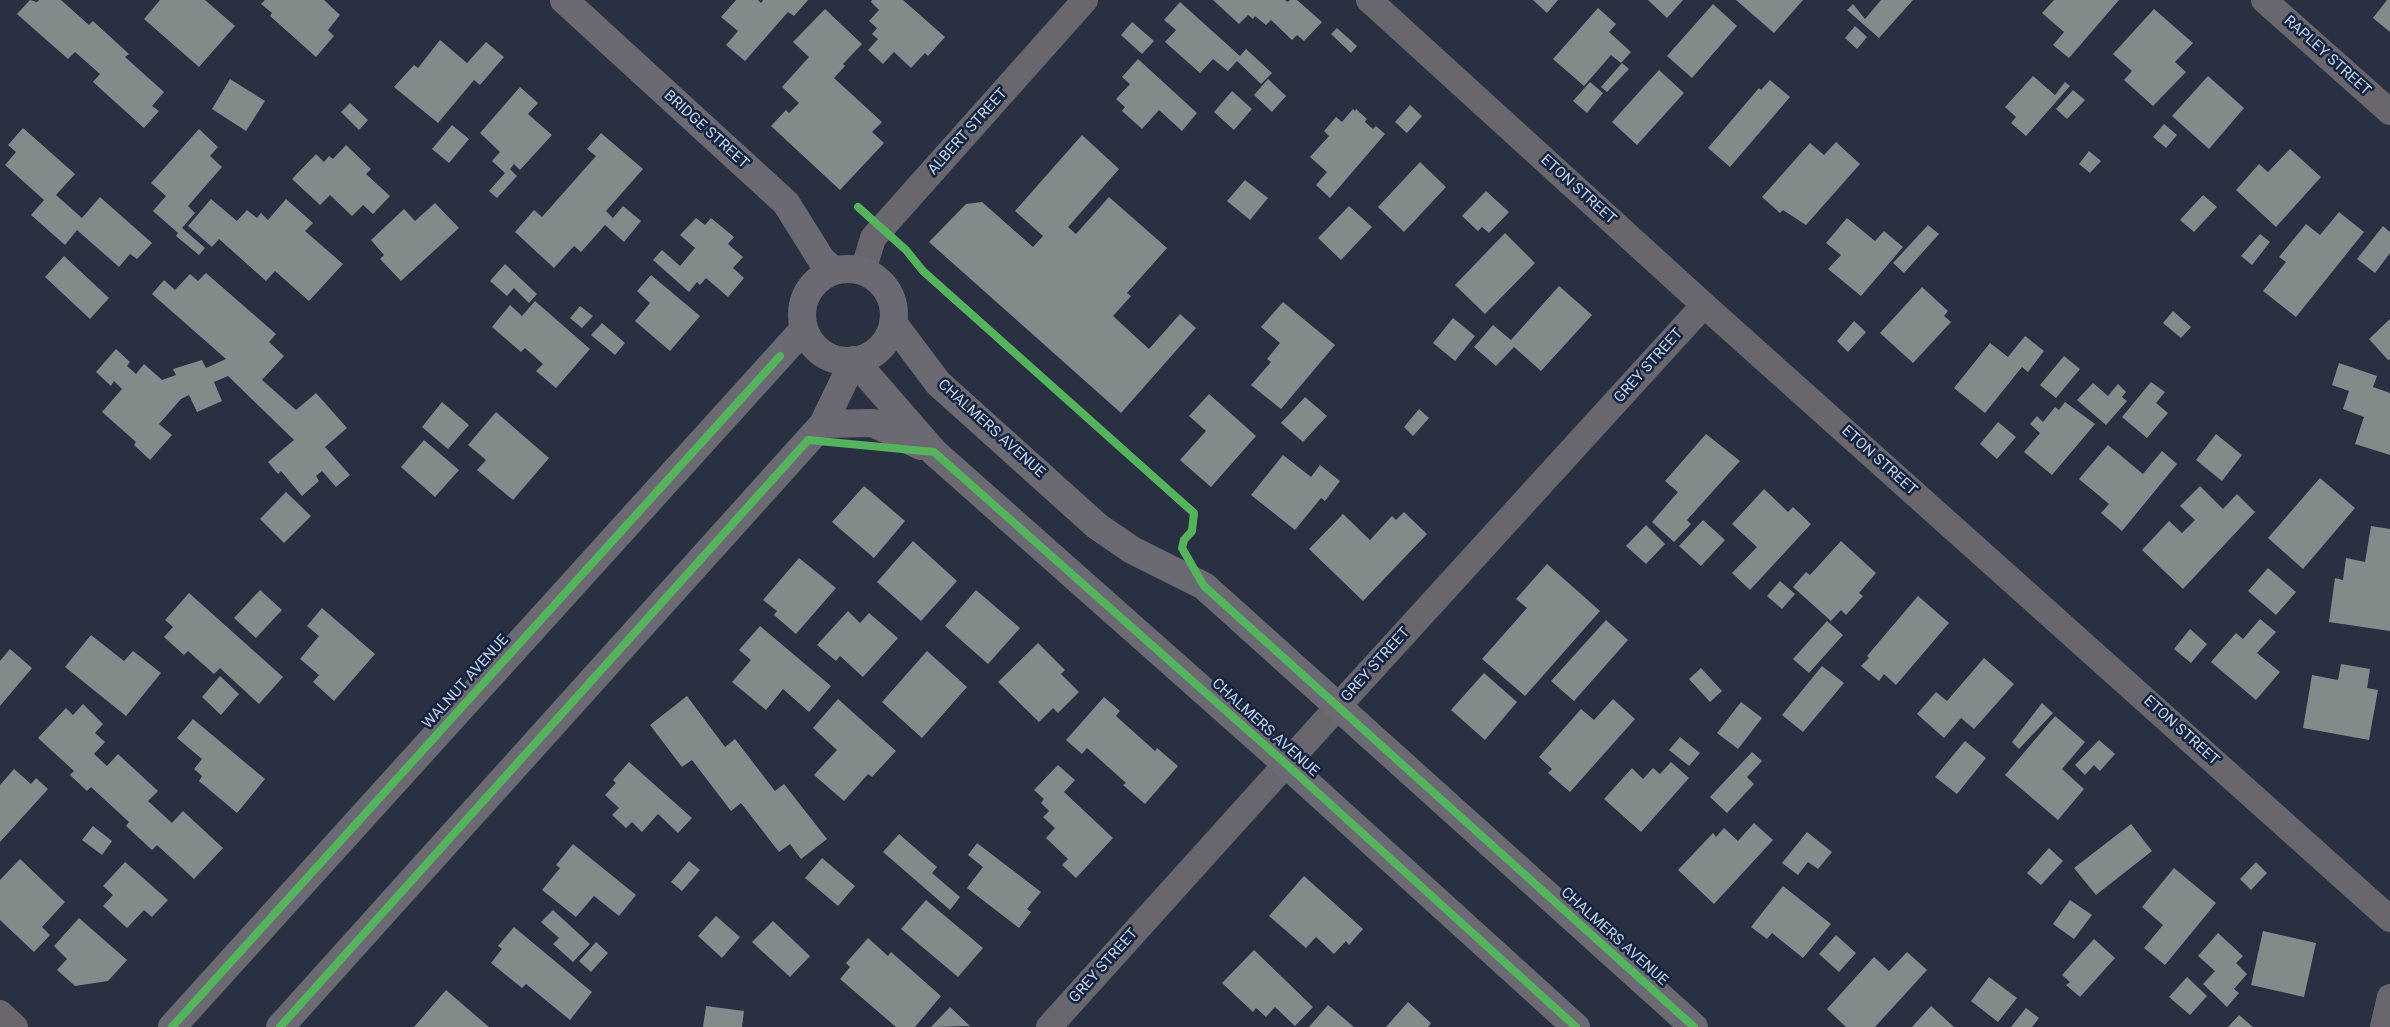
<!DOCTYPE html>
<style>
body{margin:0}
canvas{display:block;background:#283042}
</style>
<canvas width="2390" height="1027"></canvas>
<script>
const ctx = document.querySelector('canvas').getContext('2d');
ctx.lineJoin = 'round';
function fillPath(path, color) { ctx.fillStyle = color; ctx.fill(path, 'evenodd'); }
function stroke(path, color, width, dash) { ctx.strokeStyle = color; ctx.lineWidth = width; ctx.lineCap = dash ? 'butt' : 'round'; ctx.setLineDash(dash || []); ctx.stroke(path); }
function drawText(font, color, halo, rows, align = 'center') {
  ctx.font = font + ' Roboto,sans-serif'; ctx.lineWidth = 5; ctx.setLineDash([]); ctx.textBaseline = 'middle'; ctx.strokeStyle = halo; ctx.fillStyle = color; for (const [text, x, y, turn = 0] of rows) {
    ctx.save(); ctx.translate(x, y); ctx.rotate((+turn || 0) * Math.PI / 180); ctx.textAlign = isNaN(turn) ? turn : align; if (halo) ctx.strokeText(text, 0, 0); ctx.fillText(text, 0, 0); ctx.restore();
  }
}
fillPath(new Path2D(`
 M30,0L37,2L39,0H61L89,25L93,21L129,54L125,57L164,92L152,106L159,111L144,128L93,82L100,74L75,52L68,59L17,14Z
 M160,0H205L235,26L199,67L144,19Z
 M265,0H324L340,15L328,30L334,36L316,57L270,16L272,13L261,4Z
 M736,0H758L761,3L763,0H808L794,16L788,12L745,61L726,45L738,31L721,17Z
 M872,0H903L945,37L928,56L925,53L911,68L894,52L883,64L868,50L878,39L872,34L877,28L869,21L879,10L871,2Z
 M1213,0H1285L1288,2L1290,0H1297L1322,22L1304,41L1297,35L1292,40L1271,20L1266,25L1255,16L1253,19L1248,15L1239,24Z
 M1533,0H1558L1547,13Z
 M1648,0H1683L1667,18Z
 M1736,0H1803L1774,33Z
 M1881,0H1913L1879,38L1847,10L1853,4L1865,19Z
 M2054,0H2119L2069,58L2053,45L2064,32L2042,13Z
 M2387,0H2390V32L2373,18Z
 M1180,2L1240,56L1246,49L1272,73L1261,84L1237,61L1228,71L1213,59L1200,73L1165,42L1176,30L1164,20Z
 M1713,4L1737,26L1692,78L1667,56Z
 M1598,8L1616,24L1609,32L1631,52L1621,63L1611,55L1584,86L1553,59Z
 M825,9L862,44L843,64L845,66L834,78L882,122L872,132L884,143L840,190L771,126L786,110L789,113L799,103L782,87L809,57L793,42Z
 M2154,9L2193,43L2175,62L2186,72L2153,106L2124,80L2132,71L2113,54Z
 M1132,22L1154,41L1142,54L1121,35Z
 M1855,26L1867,37L1857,49L1845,38Z
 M1337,28L1357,46L1351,53L1331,34Z
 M440,40L467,63L486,42L504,57L480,85L474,80L438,123L394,87L414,65L418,68Z
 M1138,59L1197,113L1182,131L1159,110L1142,129L1122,111L1125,107L1116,99L1130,84L1122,77Z
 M1622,63L1629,69L1607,92L1601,87Z
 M1659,70L1684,93L1637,145L1612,122Z
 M2033,76L2055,95L2065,82L2070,86L2026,136L2011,123L2016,117L2005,107Z
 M2208,76L2244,108L2209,149L2172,116Z
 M230,79L265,101L246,131L212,109Z
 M1268,79L1286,96L1272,112L1254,95Z
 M1770,80L1790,97L1730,167L1708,148L1759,88L1761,90Z
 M1590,82L1603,93L1587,113L1573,101Z
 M520,87L538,103L528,114L552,135L520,170L514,164L510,169L517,176L497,198L489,191L505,173L492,161L500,152L480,133Z
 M2073,90L2085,100L2067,119L2056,109Z
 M1232,91L1252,109L1234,130L1214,112Z
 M350,103L368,120L359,130L341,112Z
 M1410,105L1422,116L1407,133L1395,122Z
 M1353,109L1355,111L1356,109L1367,119L1365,122L1373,129L1376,126L1385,134L1330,198L1316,185L1327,172L1310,157L1329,136L1324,131L1336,117L1342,122Z
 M2164,124L2177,135L2166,148L2153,137Z
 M452,125L469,139L449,163L432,149Z
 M23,128L75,174L56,195L82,218L100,197L152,243L137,259L130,254L119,267L77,230L65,245L31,215L44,200L5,165L16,152L8,145Z
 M199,129L218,147L210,156L222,167L188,206L195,213L182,228L205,248L199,255L176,236L178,233L153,211L166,196L151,183Z
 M601,133L643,169L606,211L613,218L623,206L641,221L624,242L605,225L581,252L574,246L554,268L515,232L534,210L542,217L596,156L587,149Z
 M1082,135L1119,169L1068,227L1076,234L1109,197L1167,248L1127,293L1131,296L1113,316L1149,349L1180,314L1196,328L1121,413L929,242L966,204L982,202L1033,247L1043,236L1015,211Z
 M1836,142L1860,164L1806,225L1783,210L1780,213L1762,197L1810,143L1824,155Z
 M346,145L371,169L366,174L390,196L373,214L363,205L352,216L330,195L320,205L292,179L316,154L324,162L329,156L333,159Z
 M2290,149L2321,177L2276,227L2236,190L2259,164L2268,172Z
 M2089,151L2101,161L2090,173L2079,164Z
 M1420,162L1446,187L1404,232L1378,207Z
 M1245,180L1268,198L1250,220L1227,201Z
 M1486,191L1509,212L1489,233L1482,227L1478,231L1462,216Z
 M2203,195L2217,207L2194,232L2180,220Z
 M211,199L237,221L247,210L257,218L261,213L268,220L286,199L313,223L305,231L343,264L309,301L275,271L266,281L219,239L212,247L188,226Z
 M435,203L459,228L401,281L380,259L384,255L371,240L404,209L415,221Z
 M1349,206L1372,227L1341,260L1318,238Z
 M2339,212L2364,232L2296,317L2263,291L2286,262L2279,257L2306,224L2320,235Z
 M696,218L705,225L711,218L734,237L728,244L743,257L733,268L744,278L728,297L706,278L700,285L697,282L689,292L653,260L662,250L680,266L695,248L680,235Z
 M1847,218L1875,241L1884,231L1903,247L1861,296L1828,269L1841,255L1826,243Z
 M1928,225L1939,234L1904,273L1893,263Z
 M2383,226L2390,232V253L2375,273L2357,259Z
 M1505,233L1535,263L1485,314L1455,285Z
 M2260,234L2270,242L2252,265L2241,256Z
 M64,256L109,298L90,319L45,277Z
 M505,264L537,294L529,303L514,288L507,296L490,281Z
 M206,273L276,334L269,342L284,356L262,380L296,410L316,393L347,428L325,447L350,475L336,487L322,471L316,476L319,481L302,496L281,471L278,474L268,462L294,440L228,376L214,382L222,401L197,412L189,395L181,399L159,424L172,435L150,460L134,445L136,442L102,412L122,389L114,381L111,386L96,372L116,349L130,362L127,366L136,374L144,364L162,380L176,375L173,369L202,360L206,368L226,359L152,294L164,280L175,290L190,274L198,281Z
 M651,275L700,316L670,351L635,321L650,303L637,291Z
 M1559,286L1592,315L1541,371L1514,347L1496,366L1474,347L1493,325L1511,340Z
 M1922,287L1948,311L1944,316L1951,322L1913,363L1880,333Z
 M535,301L590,349L556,388L536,371L543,364L525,348L521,352L492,327L510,305L522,316Z
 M1283,302L1335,345L1281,409L1251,385L1271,362L1267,359L1280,343L1261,327Z
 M580,306L593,316L582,328L570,318Z
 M2173,311L2191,327L2181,338L2163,323Z
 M1453,318L1475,336L1455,361L1433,343Z
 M2390,319V359L2388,360L2369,339Z
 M1854,321L1866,332L1848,352L1837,341Z
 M602,323L625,343L615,355L591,335Z
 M2025,336L2044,351L2028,372L2022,367L1985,413L1954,388L1990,343L2008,357Z
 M2064,356L2080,369L2056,398L2040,385Z
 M2339,363L2377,376L2373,387L2390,393V455L2355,444L2364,417L2343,409L2349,391L2332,385Z
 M2151,382L2165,392L2156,403L2168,413L2147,438L2122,417Z
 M2093,383L2108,396L2118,384L2126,392L2122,397L2127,401L2106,425L2077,400Z
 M1209,394L1256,436L1211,487L1180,460L1206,431L1189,416Z
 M1305,397L1327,416L1303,442L1281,423Z
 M442,402L469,425L448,449L422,427Z
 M2065,402L2095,424L2052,475L2024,452L2040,433L2030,424L2037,416L2043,422L2055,407L2059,410Z
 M1419,409L1429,418L1413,436L1404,427Z
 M496,412L549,458L513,500L477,470L486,460L468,445Z
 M1998,422L2016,437L1997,459L1980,444Z
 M1706,434L1740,461L1687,520L1691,524L1674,542L1652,522L1678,492L1665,481Z
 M2216,434L2242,455L2222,481L2196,460Z
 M424,440L459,470L435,497L401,467Z
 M2108,445L2143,474L2162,451L2177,464L2122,531L2101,513L2109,504L2079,479Z
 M1283,455L1311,477L1320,465L1340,481L1325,501L1321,498L1295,530L1251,495Z
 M2320,478L2355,508L2303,569L2268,538Z
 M864,486L905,521L874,558L832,522Z
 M2200,486L2223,509L2237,494L2255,512L2183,589L2142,550L2169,521L2182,533L2195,520L2180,506Z
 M1764,489L1788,512L1793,507L1811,524L1750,590L1732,573L1757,547L1732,524Z
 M286,492L311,516L284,543L260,519Z
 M1404,512L1427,534L1363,601L1309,549L1343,514L1370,540L1392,516L1396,520Z
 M1703,520L1725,540L1701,566L1679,546Z
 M1646,525L1665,544L1646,564L1626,546Z
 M2371,526L2390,529V631L2329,622L2335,578L2343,580L2346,558L2365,562Z
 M913,541L957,581L921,621L877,582Z
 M1841,541L1876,573L1859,593L1863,596L1846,615L1841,610L1831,621L1793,587L1806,572L1810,575Z
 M799,558L836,588L796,634L774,615L777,611L763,600Z
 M1547,564L1600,611L1525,696L1482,659L1527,608L1516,599Z
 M2268,568L2296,592L2276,615L2248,591Z
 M1780,581L1795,594L1782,609L1767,596Z
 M260,590L282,610L256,638L234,618Z
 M976,590L1020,628L988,664L945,626Z
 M189,593L283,677L259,704L220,668L214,674L188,651L184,655L164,637L173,627L165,620Z
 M1918,596L1949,623L1896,685L1884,674L1879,681L1861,666L1869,658L1867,656Z
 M322,608L375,654L334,701L313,682L319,675L300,659L319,636L307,626Z
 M848,611L860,623L869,613L898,638L863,677L840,656L836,661L817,645Z
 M2260,619L2276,632L2257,653L2280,672L2256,700L2211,662L2236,633L2243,639Z
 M1606,620L1628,640L1574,701L1551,681Z
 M1827,621L1843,635L1809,673L1793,659Z
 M760,626L831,686L809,712L783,689L766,710L732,682L751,660L739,650Z
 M2190,629L2207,644L2191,663L2174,649Z
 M91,635L124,661L133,651L161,673L126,716L65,667Z
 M1038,643L1065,670L1061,674L1079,692L1058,713L1053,708L1039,722L998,682Z
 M10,649L32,668L0,706V661Z
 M927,651L967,687L922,738L882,702Z
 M1984,658L2014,684L1974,729L1961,718L1944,738L1917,714L1936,692L1947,701Z
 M2341,664L2370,669L2367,688L2378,690L2369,740L2303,728L2312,675L2338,680Z
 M1822,666L1844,683L1803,732L1782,715Z
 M1701,668L1722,691L1710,702L1689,679Z
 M1484,673L1517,702L1485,740L1451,710Z
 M220,676L239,694L221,715L202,697Z
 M687,696L725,747L735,739L775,791L784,784L827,839L801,859L790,844L779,852L741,803L731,811L692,760L682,767L650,725Z
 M1104,697L1120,711L1116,716L1155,751L1157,748L1178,766L1145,804L1123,785L1126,783L1087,748L1082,754L1066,740Z
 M838,699L896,751L872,777L868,774L844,801L814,775L837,750L813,728Z
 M1613,699L1635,719L1570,792L1548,773L1552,769L1539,757L1581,709L1594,720Z
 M1741,702L1762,718L1738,749L1717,733Z
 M2042,703L2053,713L2019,749L2012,742Z
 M83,704L103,724L95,733L105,742L94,754L107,766L118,754L158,791L148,801L172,823L183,811L223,848L194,879L157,845L152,850L126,826L129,822L91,787L87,791L70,775L74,771L38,738L66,708L73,715Z
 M2055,716L2085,742L2062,769L2084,789L2058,820L2005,775Z
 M193,719L265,779L237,813L199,781L202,776L194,769L202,759L177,738Z
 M1680,737L1700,753L1689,766L1669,750Z
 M2099,740L2115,754L2100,771L2094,765L2085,775L2075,765Z
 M1965,741L1986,758L1957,794L1935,777Z
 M1752,752L1762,761L1747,777L1754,784L1727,813L1710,797Z
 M629,762L692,818L678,833L658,814L642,832L632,822L626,828L612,815L619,808L605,795L616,783L613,780Z
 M1671,762L1689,778L1641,832L1604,799L1632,768L1643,779L1653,768L1660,774Z
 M1058,765L1075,780L1064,792L1113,838L1076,878L1062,865L1068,859L1046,838L1055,828L1043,817L1049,811L1041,803L1044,799L1034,790Z
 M14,769L31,784L36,778L48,789L0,842V785Z
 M1754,823L1773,840L1714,904L1678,870L1713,833L1716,837L1724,828L1738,841Z
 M2131,824L2152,851L2096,895L2074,868Z
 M93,826L112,841L102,855L82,840Z
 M1807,832L1832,852L1818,869L1808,862L1798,875L1782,863Z
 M899,834L937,867L932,873L960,897L950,910L883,852Z
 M977,843L1041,892L1027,909L1031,912L1019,928L967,888L983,867L968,855Z
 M573,844L636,895L619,916L594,896L576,917L542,890L560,868L556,865Z
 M2049,848L2063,861L2041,885L2027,873Z
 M822,858L855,886L838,906L805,878Z
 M20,859L65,902L42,927L50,935L34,952L0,920V880Z
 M689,861L700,870L682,891L671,882Z
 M125,862L168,900L152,917L144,910L127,928L103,906L113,895L103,886Z
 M2256,862L2267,873L2251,890L2240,879Z
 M2174,868L2216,903L2165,965L2144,948L2163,925L2142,907Z
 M1304,876L1363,929L1349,945L1346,941L1334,954L1316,937L1306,948L1269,916Z
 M1783,886L1831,924L1803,958L1772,933L1767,939L1751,927Z
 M926,900L983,948L958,977L901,929Z
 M2070,900L2092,915L2074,939L2053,924Z
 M553,910L590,944L573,962L553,944L559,938L541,922Z
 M716,916L740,937L722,958L698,936Z
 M79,918L127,960L108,981L75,986L57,970L67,959L54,946Z
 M773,921L810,956L790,977L752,942Z
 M514,927L592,992L570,1020L526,984L522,988L491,963L502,949L498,946Z
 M2263,931L2316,943L2304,997L2251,985Z
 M2218,933L2243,956L2236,963L2247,974L2234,989L2239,993L2227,1007L2203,984L2215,971L2198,956Z
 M1836,935L1856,953L1839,972L1819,954Z
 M868,938L888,956L891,952L941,996L915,1027H896L840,979L850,967L846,963Z
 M2094,939L2115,958L2080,997L2066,985L2070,982L2062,975Z
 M596,942L608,953L591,972L579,961Z
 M1254,950L1313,1007L1295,1026L1275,1007L1266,1017L1256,1008L1253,1012L1222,983Z
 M1907,952L1927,970L1875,1027H1846L1827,1009L1874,957L1889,971Z
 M1989,977L2017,998L1998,1022L1971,1001Z
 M2187,977L2207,996L2190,1015L2169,997Z
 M446,990L489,1027H414Z
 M1408,1002L1431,1023L1428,1027H1386Z
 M1328,1005L1354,1027H1309Z
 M706,1006L744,1011L742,1027H703Z
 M1931,1006L1954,1027H1912Z
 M950,1007L970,1026L931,1027Z
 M2026,1008L2039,1018L2032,1027H2011Z
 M2239,1015L2253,1027H2228Z`), '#818b8c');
stroke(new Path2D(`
 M1369,0L1704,305L2390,919
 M2264,0L2390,112
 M863,271L873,238L1085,0
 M0,1013L15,1027
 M1049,1027L1352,691L1704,305
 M2383,1027L2390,997`), '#69676d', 26);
stroke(new Path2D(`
 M564,0L786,203L821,259L834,271
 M802 315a46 46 0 1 1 92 0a46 46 0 1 1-92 0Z
 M893,323L938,383L1097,526L1132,550L1204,586L1694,1027
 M823,424L873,423L921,446
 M172,1027L804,329
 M280,1027L823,424L854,360L934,452L1286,764L1576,1027`), '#6b6a72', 28);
stroke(new Path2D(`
 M858,207L906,250L923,271L1194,513L1192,531L1184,540L1182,548L1204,586L1694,1027
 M172,1027L780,356
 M280,1027L808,440L934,452L1286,764L1576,1027`), '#56b35d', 8);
drawText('15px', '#c8d3e7', '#142341', [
 ["RAPLEY STREET",2327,56,42],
 ["BRIDGE STREET",706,130,42],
 ["ALBERT STREET",968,132,-48],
 ["ETON STREET",1578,190,42],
 ["GREY STREET",1649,366,-48],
 ["CHALMERS AVENUE",991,429,42],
 ["ETON STREET",1879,461,42],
 ["GREY STREET",1376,665,-48],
 ["WALNUT AVENUE",466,682,-48],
 ["CHALMERS AVENUE",1265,728,42],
 ["ETON STREET",2181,731,42],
 ["CHALMERS AVENUE",1614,937,42],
 ["GREY STREET",1104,966,-48]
]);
</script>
